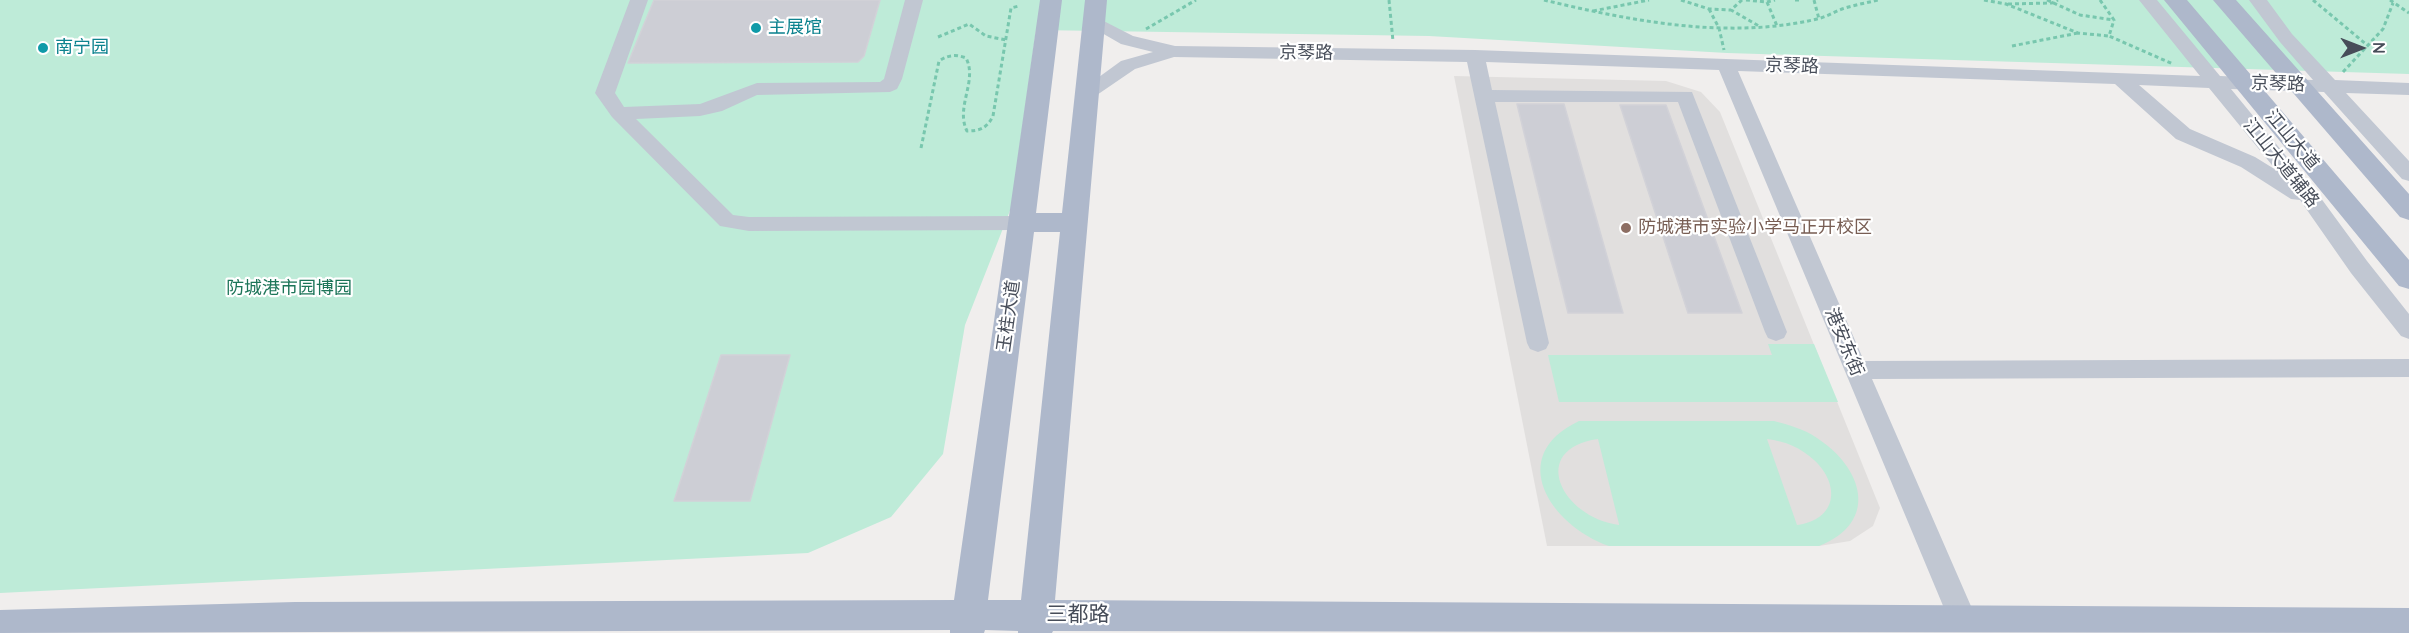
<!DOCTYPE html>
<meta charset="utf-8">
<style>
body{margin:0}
#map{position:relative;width:2409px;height:633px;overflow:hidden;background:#f0eeed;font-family:Quicksand,sans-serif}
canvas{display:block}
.north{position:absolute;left:2331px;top:18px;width:60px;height:60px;-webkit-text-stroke:4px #fff;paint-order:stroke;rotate:90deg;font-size:16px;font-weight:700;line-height:24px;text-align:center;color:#474d59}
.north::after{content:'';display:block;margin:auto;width:21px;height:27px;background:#474d59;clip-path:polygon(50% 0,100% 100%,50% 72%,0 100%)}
</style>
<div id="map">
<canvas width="2409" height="633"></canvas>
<div class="north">N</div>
</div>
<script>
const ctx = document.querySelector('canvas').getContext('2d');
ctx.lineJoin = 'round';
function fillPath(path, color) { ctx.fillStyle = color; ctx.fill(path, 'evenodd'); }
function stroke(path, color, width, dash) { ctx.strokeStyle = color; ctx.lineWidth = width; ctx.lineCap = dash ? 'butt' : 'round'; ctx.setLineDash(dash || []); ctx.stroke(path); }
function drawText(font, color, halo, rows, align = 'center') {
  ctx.font = font + ' Quicksand,"Noto Sans SC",sans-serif'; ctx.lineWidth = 4.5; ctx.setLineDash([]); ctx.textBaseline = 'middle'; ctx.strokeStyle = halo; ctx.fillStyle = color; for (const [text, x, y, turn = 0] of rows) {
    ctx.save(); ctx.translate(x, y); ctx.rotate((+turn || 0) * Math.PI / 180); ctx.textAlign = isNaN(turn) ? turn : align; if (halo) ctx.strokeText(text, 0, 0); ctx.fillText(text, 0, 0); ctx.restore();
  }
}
fillPath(new Path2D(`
 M1454,76L1666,81L1701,92L1720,112L1880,508L1873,526L1850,541L1819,546H1547Z`), '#e1dfde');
fillPath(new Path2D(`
 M0,0H2409V74L1727,53L1429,36L1036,30L1011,208L965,325L943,454L891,517L808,553L0,593Z
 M1768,344H1814L1838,402H1559L1548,355H1772Z
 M1579,421H1774C1789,425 1804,429 1817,438C1863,468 1880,522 1819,546H1609C1550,525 1505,456 1579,421ZM1598,439L1619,524V525C1561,517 1528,449 1598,439ZM1767,439C1785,441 1801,448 1814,460C1841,485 1837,520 1797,525Z`), '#beebd8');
const building = new Path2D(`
 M654,0H880L864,56L858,62L628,63Z
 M1517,104H1564L1623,313H1568Z
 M1620,105H1666L1742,313H1688Z
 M721,355H790L750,501H674Z`);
fillPath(building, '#cdced5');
stroke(building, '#d2d2d8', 1.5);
stroke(new Path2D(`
 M1389,0L1393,41
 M1544,0C1631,21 1728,40 1817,19C1826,17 1834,12 1842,9C1854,5 1866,3 1878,0
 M1681,0L1709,9L1731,10
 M1742,0L1731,10L1759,26
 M1746,0L1767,2L1775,0
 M1795,0H1800
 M1814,0L1819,19
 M1984,0L2006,4L2078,33L2109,36
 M2047,0L2080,15L2114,20
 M2100,0L2114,20L2109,36L2173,64
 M2313,0L2367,45
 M2390,0L2409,13
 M1767,2L1777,26
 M2008,4L2052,3L2058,0
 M1709,9L1719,28L1724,50
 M1593,11L1649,0
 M1146,29L1196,0
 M938,37L969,24L986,36L1006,40
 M2012,46L2078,33
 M2343,72L2383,29L2393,3
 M921,148L939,61C948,55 956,54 966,58C978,81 955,107 967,131C980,131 987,128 993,116L1011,8L1019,6`), '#78c7ae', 3, [4, 3]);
fillPath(new Path2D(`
 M630,0H648L615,93L624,107L700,104L757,83L880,82L884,79L905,0H923L902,79L897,89L890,92L757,95L722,111L700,116L636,119L733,215L749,217L1022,216L1029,218L1033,223L1029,228L1022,230L749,231L720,226L612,117L595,93Z
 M2139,0H2157L2220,76L2313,80L2280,42L2249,0H2267L2292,34L2335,80L2409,83V95L2346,93L2409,161V181L2402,179L2324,92L2231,89L2323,201L2367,261L2409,314V339L2401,336L2351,273L2300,200L2291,199L2241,167L2176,139L2115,84L1738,71L1864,361L2409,359V377L1872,379L1977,620L1973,629L1963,632L1953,629L1949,620L1719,70L1486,62L1492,90L1692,92L1787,332L1784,338L1776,341L1768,338L1765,332L1678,102H1495L1549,343L1546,349L1538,352L1530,349L1527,343L1467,62L1174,57L1135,69L1094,97H1080L1077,93L1121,61L1153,52L1121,44L1088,25L1085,21L1088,17L1094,16L1133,36L1175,46L1475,50L2200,76ZM2139,85L2209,88L2276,170L2255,157L2190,129Z`), '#c1c7d2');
fillPath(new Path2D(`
 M1040,0H1062L1036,213H1062L1085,0H1107L1055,600L2409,608V633L1053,631L1052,633H1018V631L985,630L984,633H950V630L0,633V610L295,602L954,600ZM1034,232H1060L1021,600H988Z
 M2164,0H2187L2409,260V289L2399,286Z
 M2213,0H2236L2409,194V220L2400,217Z`), '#aeb8cb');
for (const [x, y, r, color] of [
 [756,28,6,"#0f9aa8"],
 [43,48,6,"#0f9aa8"],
 [1626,228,6,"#8d6e63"]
]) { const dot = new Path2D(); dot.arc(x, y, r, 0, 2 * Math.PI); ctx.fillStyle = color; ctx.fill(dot); stroke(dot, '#fff', 2); }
drawText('18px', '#0d838f', '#fff', [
 ["主展馆",768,28],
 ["南宁园",55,48]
], 'left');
drawText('18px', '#474d59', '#fff', [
 ["京琴路",1306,53,1],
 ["京琴路",1792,66,2],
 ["京琴路",2278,84,2],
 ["江山大道",2292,140,50],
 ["江山大道辅路",2281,163,51],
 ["玉桂大道",1009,316,-82],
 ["港安东街",1844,342,67]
]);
drawText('18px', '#785e54', '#fff', [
 ["防城港市实验小学马正开校区",1638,228]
], 'left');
drawText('18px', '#1d7559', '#fff', [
 ["防城港市园博园",289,289]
]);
drawText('21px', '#474d59', '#fff', [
 ["三都路",1078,615]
]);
</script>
